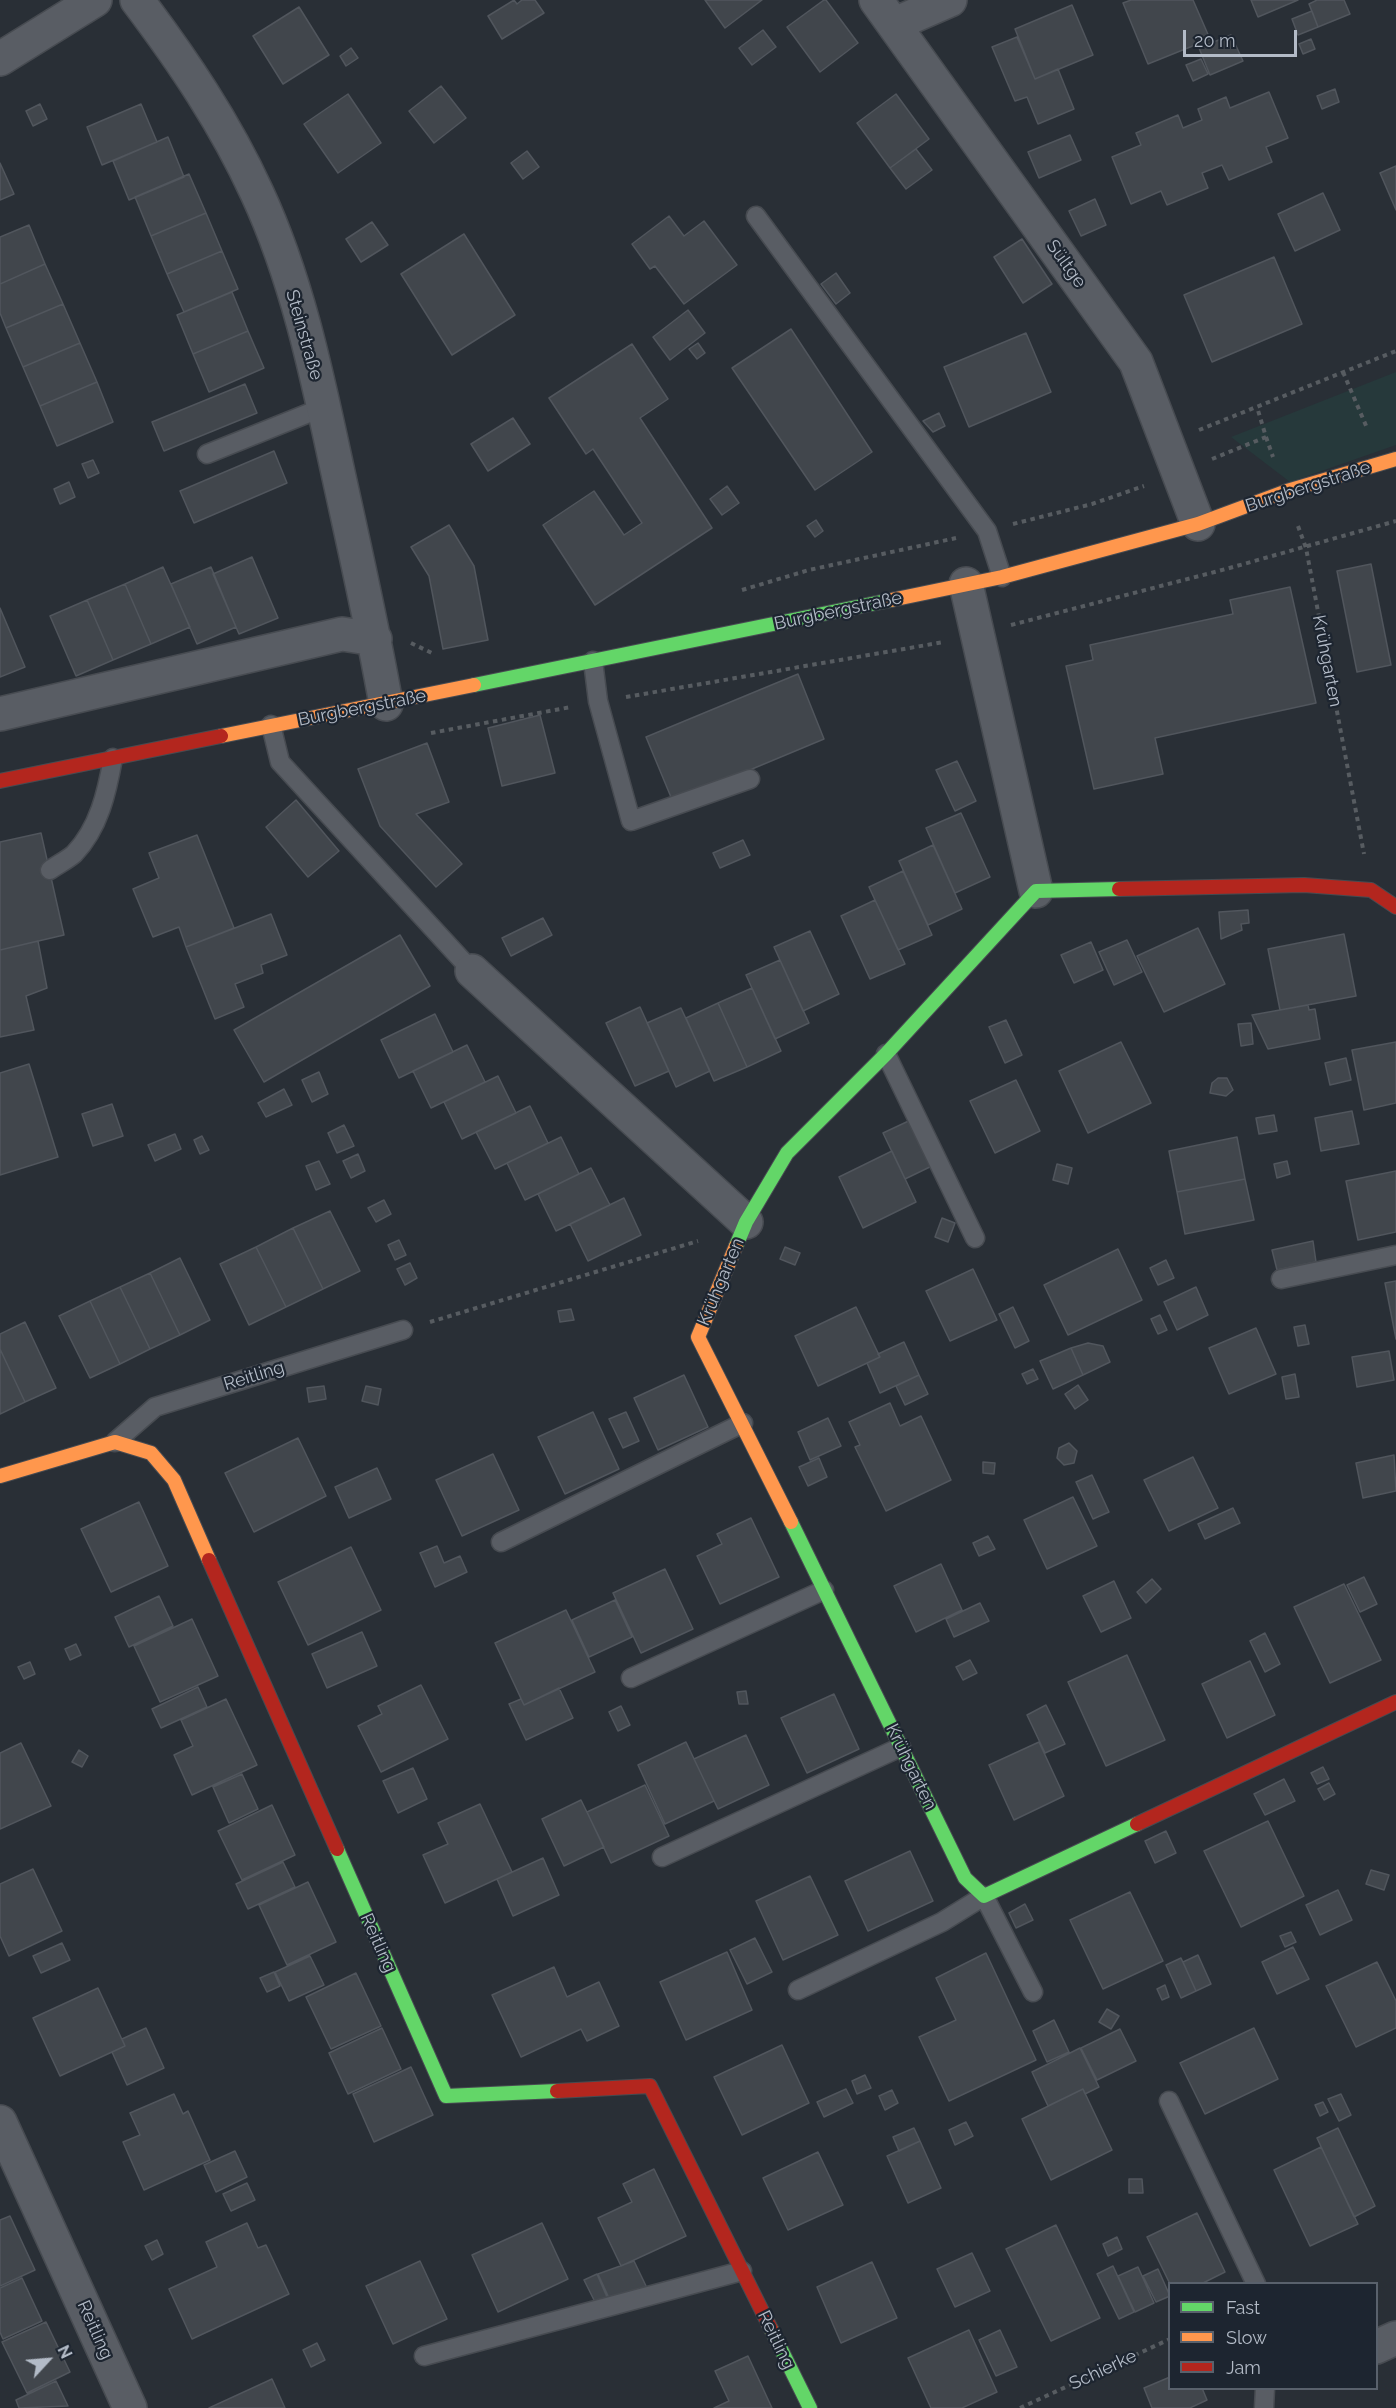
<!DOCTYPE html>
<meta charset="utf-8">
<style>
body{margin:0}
#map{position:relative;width:1396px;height:2408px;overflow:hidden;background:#292f36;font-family:Raleway,sans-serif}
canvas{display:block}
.legend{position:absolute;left:1168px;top:2282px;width:210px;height:108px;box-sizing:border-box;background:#1d2530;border:2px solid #59616c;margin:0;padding:8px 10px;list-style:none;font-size:18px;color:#b3bbc7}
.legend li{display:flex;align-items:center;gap:12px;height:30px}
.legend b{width:30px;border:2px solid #59616c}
.north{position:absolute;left:18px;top:2330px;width:60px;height:60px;-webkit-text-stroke:4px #1d2530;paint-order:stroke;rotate:64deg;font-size:16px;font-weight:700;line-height:24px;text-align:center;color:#b3bbc7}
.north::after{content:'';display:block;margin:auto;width:21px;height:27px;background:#b3bbc7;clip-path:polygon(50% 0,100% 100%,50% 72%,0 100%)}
.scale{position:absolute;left:1183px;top:30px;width:114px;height:27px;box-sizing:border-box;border:3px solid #b3bbc7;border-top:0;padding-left:8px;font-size:18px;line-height:21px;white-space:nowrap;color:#b3bbc7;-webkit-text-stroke:4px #1d2530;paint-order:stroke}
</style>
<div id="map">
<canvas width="1396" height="2408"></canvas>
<ul class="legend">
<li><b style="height:8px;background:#63d668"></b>Fast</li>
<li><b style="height:8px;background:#ff974d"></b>Slow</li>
<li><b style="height:8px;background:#b3261e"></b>Jam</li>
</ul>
<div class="north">N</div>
<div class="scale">20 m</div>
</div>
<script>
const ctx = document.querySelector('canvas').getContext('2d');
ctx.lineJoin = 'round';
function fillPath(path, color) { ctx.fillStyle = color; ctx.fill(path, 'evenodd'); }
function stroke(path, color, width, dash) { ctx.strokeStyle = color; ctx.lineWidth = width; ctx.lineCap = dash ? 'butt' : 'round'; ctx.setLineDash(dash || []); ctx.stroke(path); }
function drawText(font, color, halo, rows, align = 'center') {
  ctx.font = font + ' Raleway,sans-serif'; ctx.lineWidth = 4.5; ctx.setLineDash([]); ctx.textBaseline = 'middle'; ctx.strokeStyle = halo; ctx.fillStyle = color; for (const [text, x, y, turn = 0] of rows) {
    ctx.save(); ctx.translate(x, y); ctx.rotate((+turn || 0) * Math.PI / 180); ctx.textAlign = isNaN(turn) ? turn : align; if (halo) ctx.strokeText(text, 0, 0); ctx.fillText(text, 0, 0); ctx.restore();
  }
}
fillPath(new Path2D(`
 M1396,372V445L1290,482L1231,437Z`), '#26393b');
const building = new Path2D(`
 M514,0L517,4L522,0H535L544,13L502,39L488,16Z
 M705,0H762L725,28Z
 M824,0H826L858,43L820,72L787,27Z
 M1131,0H1193L1210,39L1148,64L1123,3Z
 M1251,0H1298L1258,17Z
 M1317,0H1344L1350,14L1318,27L1309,4Z
 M1072,5L1093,55L1035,79L1015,29Z
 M299,7L329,55L283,84L253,36Z
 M1312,11L1318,27L1298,35L1292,19Z
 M763,30L776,47L752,65L739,48Z
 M1231,35L1243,61L1210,75L1199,48Z
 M1017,37L1035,79L1058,69L1074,109L1038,124L1027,97L1015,101L992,47Z
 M1311,39L1315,49L1303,54L1299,44Z
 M351,48L358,58L346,66L340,56Z
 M1201,59L1208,74L1193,81L1186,65Z
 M441,86L466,118L434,143L409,111Z
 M1335,89L1339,102L1322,109L1317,96Z
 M1269,92L1288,138L1266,147L1272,162L1229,180L1222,165L1202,173L1208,188L1167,205L1161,191L1131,204L1112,157L1141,145L1136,133L1178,115L1183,128L1202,120L1198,109L1226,97L1230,108Z
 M348,94L381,143L338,173L304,124Z
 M896,94L929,139L890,168L857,123Z
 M40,104L47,119L33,126L26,111Z
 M141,104L157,142L102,165L87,127Z
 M1070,135L1081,160L1039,178L1028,152Z
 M168,137L184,177L129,200L113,161Z
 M916,149L932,170L906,189L890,168Z
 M527,151L539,167L523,179L511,163Z
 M0,163L14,194L0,200Z
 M1396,166V210L1380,173Z
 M189,174L206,213L151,236L135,197Z
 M1323,193L1340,230L1295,251L1278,214Z
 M1095,199L1106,225L1081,236L1069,211Z
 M206,213L222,251L167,274L151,236Z
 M669,216L684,236L704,221L737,265L684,304L655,266L650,269L632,244Z
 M372,222L388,245L361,262L346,239Z
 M29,225L45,264L0,284V237Z
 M464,234L515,315L452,355L401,274Z
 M1022,239L1052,284L1023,303L994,257Z
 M222,251L238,289L184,312L167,274Z
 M1274,257L1302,324L1212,362L1184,295Z
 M45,264L63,304L6,328L0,313V284Z
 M836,273L850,293L836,304L821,284Z
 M232,292L248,331L193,354L177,315Z
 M63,304L80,343L23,367L6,328Z
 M688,310L705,333L670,360L653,337Z
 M791,329L872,452L815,490L732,368Z
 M248,331L264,368L209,392L193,354Z
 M1026,333L1051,392L969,427L944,367Z
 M80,343L97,382L40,406L23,367Z
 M698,343L705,353L697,359L689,349Z
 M632,344L668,399L640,418L712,528L595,605L543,525L594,491L624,535L642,523L593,449L586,454L549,398Z
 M97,382L113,422L57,446L40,406Z
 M245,384L257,413L164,451L152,422Z
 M939,413L945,426L933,432L923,421Z
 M513,418L530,444L488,471L471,444Z
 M274,451L287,483L194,523L180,491Z
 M93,460L99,473L88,478L82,464Z
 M69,482L75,497L60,504L54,489Z
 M727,486L739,503L722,515L710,499Z
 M816,520L823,531L815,537L807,526Z
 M449,525L474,566L488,640L443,649L429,576L411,547Z
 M252,557L278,618L239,634L213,574Z
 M1371,564L1391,665L1357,672L1337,571Z
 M163,567L190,627L151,644L125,584Z
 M211,567L236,627L197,644L171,584Z
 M125,584L151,644L113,660L87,600Z
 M1290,587L1316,703L1155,738L1163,774L1094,789L1066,666L1093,660L1090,645L1233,614L1230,600Z
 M87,600L113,660L76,676L50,616Z
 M0,608L25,667L0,677Z
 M798,674L824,739L673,802L646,737Z
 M540,715L555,773L502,786L488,728Z
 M427,743L449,802L416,814L462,864L436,887L380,826L358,769Z
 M957,761L976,801L955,811L936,770Z
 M296,800L339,851L308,877L266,827Z
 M961,813L990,877L955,893L926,828Z
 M41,833L64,935L0,950V842Z
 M197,835L234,928L186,947L179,927L153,937L133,889L159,878L149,853Z
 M743,840L750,855L720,868L713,853Z
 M933,845L962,909L928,925L899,861Z
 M903,871L932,935L898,950L869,887Z
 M875,900L905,964L870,979L841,916Z
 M1248,910L1249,923L1241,924L1242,930L1221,939L1219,912Z
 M271,914L287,955L261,965L263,973L235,984L244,1007L215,1019L186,947Z
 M543,918L552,935L511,956L502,938Z
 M1198,928L1225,984L1164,1012L1137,956Z
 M810,931L839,994L803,1011L774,947Z
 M1344,934L1356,996L1280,1010L1268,949Z
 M400,935L430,986L264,1082L234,1030Z
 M1127,940L1142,972L1114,985L1099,952Z
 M38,941L47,988L26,996L34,1030L0,1037V950Z
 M1091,942L1103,970L1074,983L1061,955Z
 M780,960L809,1023L775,1039L746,975Z
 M752,988L781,1051L747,1067L718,1003Z
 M718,1003L747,1067L714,1081L686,1018Z
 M1308,1005L1309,1010L1315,1009L1320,1039L1268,1049L1252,1015Z
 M640,1007L669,1071L635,1086L606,1023Z
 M681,1008L710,1071L676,1087L647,1023Z
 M435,1014L453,1052L399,1078L381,1040Z
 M1006,1020L1022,1055L1005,1063L989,1027Z
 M1251,1023L1253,1044L1241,1046L1238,1024Z
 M1121,1042L1151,1103L1088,1133L1059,1071Z
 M1396,1042V1103L1364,1110L1352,1050Z
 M467,1045L485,1082L431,1108L413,1071Z
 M1346,1058L1351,1080L1330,1085L1325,1063Z
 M29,1064L58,1157L0,1175V1073Z
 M319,1072L328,1094L312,1102L302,1080Z
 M498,1076L516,1113L462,1139L444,1102Z
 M1218,1078H1227L1233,1090L1226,1096L1210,1093L1212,1083Z
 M1016,1080L1040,1131L995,1153L970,1101Z
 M284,1089L292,1105L266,1117L258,1103Z
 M112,1104L123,1136L93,1146L82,1114Z
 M530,1106L548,1143L495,1169L476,1132Z
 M1352,1111L1359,1144L1321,1151L1315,1118Z
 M1274,1115L1277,1131L1259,1134L1256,1118Z
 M915,1118L936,1164L905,1179L883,1133Z
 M344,1125L354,1146L337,1153L328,1133Z
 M175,1134L181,1149L155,1161L148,1145Z
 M202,1136L209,1150L200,1154L194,1140Z
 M561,1137L579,1174L525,1200L507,1163Z
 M1237,1137L1245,1179L1177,1192L1169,1151Z
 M892,1151L916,1202L863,1228L839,1177Z
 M358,1154L365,1171L351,1178L343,1161Z
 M319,1161L330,1184L316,1190L306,1166Z
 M1287,1161L1290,1174L1277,1178L1274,1164Z
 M1057,1164L1072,1168L1068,1184L1053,1180Z
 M591,1168L610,1205L556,1231L538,1194Z
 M1396,1171V1232L1358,1240L1346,1181Z
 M1245,1179L1254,1220L1185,1234L1177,1192Z
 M624,1198L641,1235L588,1261L570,1224Z
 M384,1200L391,1214L376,1222L368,1208Z
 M330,1211L360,1271L323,1289L293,1228Z
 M942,1218L955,1223L948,1242L935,1237Z
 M293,1228L323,1289L286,1307L256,1247Z
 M399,1240L406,1255L395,1260L388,1245Z
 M1313,1241L1316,1262L1277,1270L1272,1250Z
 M256,1247L286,1307L249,1325L220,1264Z
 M785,1247L800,1253L795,1265L780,1259Z
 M1118,1249L1142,1300L1068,1335L1044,1285Z
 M180,1258L210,1320L180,1335L150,1273Z
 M1166,1260L1174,1278L1158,1285L1150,1268Z
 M410,1263L417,1278L405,1285L397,1269Z
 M973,1269L997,1320L950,1341L926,1291Z
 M150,1273L180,1335L150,1349L120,1287Z
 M1396,1281V1339L1385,1283Z
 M120,1287L150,1349L120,1364L90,1301Z
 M1196,1287L1208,1315L1177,1330L1164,1302Z
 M90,1301L120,1364L90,1378L59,1316Z
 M856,1307L880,1357L818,1386L795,1336Z
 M1013,1307L1029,1341L1015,1348L999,1314Z
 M571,1309L574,1320L560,1322L558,1311Z
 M1160,1315L1167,1330L1158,1334L1151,1319Z
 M25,1322L56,1388L25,1402L0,1349V1334Z
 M1305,1325L1309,1344L1298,1346L1294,1327Z
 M1256,1328L1276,1374L1229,1394L1209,1348Z
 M904,1342L919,1375L880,1393L867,1363L880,1357L878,1354Z
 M1088,1343L1103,1346L1110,1362L1083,1375L1071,1348Z
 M1071,1348L1083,1375L1053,1389L1040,1361Z
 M0,1349L25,1402L0,1414Z
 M1389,1351L1394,1380L1357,1387L1352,1357Z
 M1033,1369L1038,1379L1027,1384L1022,1374Z
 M1295,1374L1299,1397L1286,1399L1282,1377Z
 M684,1375L708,1427L658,1450L634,1398Z
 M919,1375L928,1394L905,1405L896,1386Z
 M1078,1385L1088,1400L1075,1409L1065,1394Z
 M324,1386L326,1399L309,1402L307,1388Z
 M366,1386L381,1389L378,1405L362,1401Z
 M890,1403L900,1426L921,1416L951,1480L886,1511L855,1447L860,1445L849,1422Z
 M593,1412L619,1469L565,1494L538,1437Z
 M626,1412L639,1441L623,1448L609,1419Z
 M828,1418L841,1446L810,1460L798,1432Z
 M298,1438L326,1496L254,1532L225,1473Z
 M1069,1443L1077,1451L1074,1463L1064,1465L1057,1458L1059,1448Z
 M493,1454L519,1510L462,1536L436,1480Z
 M1394,1455L1396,1491L1363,1498L1356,1463Z
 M1193,1457L1218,1508L1169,1531L1144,1480Z
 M819,1458L827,1477L808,1486L799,1467Z
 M983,1462L995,1463L994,1474L983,1473Z
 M377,1468L391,1499L349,1518L335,1487Z
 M1092,1475L1109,1512L1093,1519L1076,1482Z
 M1073,1497L1097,1546L1047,1569L1024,1520Z
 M139,1502L168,1566L111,1592L81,1529Z
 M1233,1508L1240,1523L1205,1539L1198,1524Z
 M751,1518L779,1577L720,1604L697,1556L722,1544L717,1534Z
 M988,1536L995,1549L979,1556L973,1543Z
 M437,1546L444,1563L460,1556L467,1572L435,1587L420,1553Z
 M351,1547L381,1610L308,1645L278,1582Z
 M941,1564L962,1610L916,1632L894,1586Z
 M665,1569L693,1629L641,1653L613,1593Z
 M1364,1577L1377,1604L1360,1612L1347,1585Z
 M1152,1579L1161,1589L1146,1603L1137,1592Z
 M1114,1581L1131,1618L1101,1632L1083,1596Z
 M1344,1584L1381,1660L1330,1683L1294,1607Z
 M159,1596L173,1626L129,1647L115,1617Z
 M615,1600L632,1637L589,1657L572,1620Z
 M980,1603L989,1621L954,1637L946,1619Z
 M566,1610L595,1672L524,1705L495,1643Z
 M192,1619L218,1676L160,1702L134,1646Z
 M362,1632L377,1666L327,1688L312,1654Z
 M1265,1633L1280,1664L1265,1672L1250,1641Z
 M76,1644L81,1655L70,1660L65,1649Z
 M1127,1655L1165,1740L1106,1766L1068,1682Z
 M970,1660L977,1673L963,1680L956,1667Z
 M1250,1661L1275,1715L1227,1738L1202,1684Z
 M30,1662L35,1674L24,1679L18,1667Z
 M421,1685L448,1739L381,1772L358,1726L382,1714L378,1706Z
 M198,1687L207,1707L161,1728L152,1709Z
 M559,1688L573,1718L526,1740L509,1704L521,1699L524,1705Z
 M746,1691L748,1704H739L737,1692Z
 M834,1694L859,1749L807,1773L781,1718Z
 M226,1699L257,1765L192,1795L174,1755L193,1746L181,1720Z
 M1046,1705L1065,1744L1045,1753L1027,1715Z
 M621,1706L630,1725L618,1731L609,1712Z
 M746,1735L769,1785L718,1809L694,1759Z
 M686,1742L714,1801L665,1824L638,1765Z
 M1039,1742L1064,1796L1014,1820L989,1765Z
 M21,1743L51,1806L0,1829V1753Z
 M79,1750L88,1756L82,1767L72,1762Z
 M1323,1767L1329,1779L1317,1784L1311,1773Z
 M413,1768L427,1799L398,1813L383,1781Z
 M242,1774L258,1809L229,1823L213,1787Z
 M1284,1779L1295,1801L1265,1815L1254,1794Z
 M1329,1783L1335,1794L1324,1800L1318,1789Z
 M645,1785L669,1836L611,1863L587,1812Z
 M581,1800L604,1847L564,1866L542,1819Z
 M480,1804L512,1872L445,1903L423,1855L448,1844L438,1823Z
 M272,1805L295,1855L242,1880L218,1831Z
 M1268,1821L1304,1896L1241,1927L1204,1851Z
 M1166,1831L1176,1853L1155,1863L1145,1841Z
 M910,1851L933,1901L868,1931L845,1881Z
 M543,1858L559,1895L513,1916L497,1879Z
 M283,1862L295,1887L248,1909L236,1884Z
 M33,1869L62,1931L9,1956L0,1936V1884Z
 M1371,1870L1389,1875L1384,1890L1366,1884Z
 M810,1876L838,1935L783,1960L756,1901Z
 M308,1882L336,1942L287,1965L259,1905Z
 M1338,1890L1352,1920L1320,1935L1306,1905Z
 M1130,1892L1163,1961L1103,1989L1070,1920Z
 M1025,1904L1033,1920L1016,1928L1009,1913Z
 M1291,1932L1296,1942L1285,1947L1280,1936Z
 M755,1938L772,1972L747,1984L730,1950Z
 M62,1943L70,1960L41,1973L33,1956Z
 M1293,1947L1309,1979L1277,1994L1262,1962Z
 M727,1952L752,2010L686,2040L660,1982Z
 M986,1953L1036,2060L949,2101L919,2037L956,2020L936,1978Z
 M1198,1955L1211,1984L1196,1991L1183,1962Z
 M310,1956L324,1985L289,2001L275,1972Z
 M1181,1958L1196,1991L1181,1998L1166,1965Z
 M1377,1962L1396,2001V2028L1356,2047L1326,1986Z
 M554,1967L567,1997L599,1982L619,2026L587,2041L581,2029L521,2057L492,1995Z
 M274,1972L280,1986L267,1992L260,1978Z
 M356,1973L381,2026L331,2049L306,1997Z
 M1165,1985L1169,1997L1162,2000L1157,1989Z
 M98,1988L125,2046L60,2076L33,2018Z
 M1107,2009L1119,2016L1111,2029L1099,2022Z
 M1054,2020L1069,2052L1047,2062L1033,2031Z
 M146,2028L164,2068L127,2085L112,2052L125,2046L122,2039Z
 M382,2028L401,2069L348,2094L329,2053Z
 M1254,2028L1278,2079L1205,2114L1180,2063Z
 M1120,2029L1136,2061L1097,2080L1081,2048Z
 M782,2045L809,2103L742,2135L714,2077Z
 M1080,2048L1099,2087L1085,2094L1083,2089L1048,2106L1032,2072Z
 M411,2067L433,2115L374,2142L353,2094Z
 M865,2075L871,2088L857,2094L852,2081Z
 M846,2089L853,2103L824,2117L817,2102Z
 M1083,2089L1112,2150L1051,2180L1022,2119Z
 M892,2090L898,2103L885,2110L879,2096Z
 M174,2094L183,2114L188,2111L210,2160L144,2190L123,2142L140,2135L130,2113Z
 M1341,2094L1351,2115L1339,2121L1328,2099Z
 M1323,2102L1328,2112L1320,2116L1315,2105Z
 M966,2122L973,2136L955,2145L949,2130Z
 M914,2128L920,2141L899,2151L893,2137Z
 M1338,2128L1375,2206L1354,2217L1317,2138Z
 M920,2141L941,2188L908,2203L887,2156Z
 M1321,2147L1358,2224L1310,2246L1274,2170Z
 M235,2151L247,2177L216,2192L204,2165Z
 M818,2152L843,2205L788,2230L763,2178Z
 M654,2169L686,2236L621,2266L598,2218L632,2202L623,2184Z
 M1129,2179H1142L1143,2193H1129Z
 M247,2183L255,2200L231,2211L223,2194Z
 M1197,2213L1225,2272L1201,2284H1170L1147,2237Z
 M10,2216L35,2270L0,2286V2220Z
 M247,2223L258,2248L266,2245L289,2294L192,2339L169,2289L217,2267L206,2242Z
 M542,2223L568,2279L498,2312L472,2255Z
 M1056,2225L1100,2318L1051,2341L1006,2249Z
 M1117,2237L1122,2249L1108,2256L1103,2244Z
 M157,2240L163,2254L152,2260L145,2246Z
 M972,2253L990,2291L955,2307L937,2269Z
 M420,2261L447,2319L393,2344L366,2286Z
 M634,2261L647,2288L609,2298L598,2274Z
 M872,2262L897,2318L841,2343L817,2287Z
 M1113,2266L1134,2312L1119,2319L1097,2274Z
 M1138,2267L1154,2303L1135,2312L1118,2276Z
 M1158,2269L1170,2296L1156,2302L1143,2276Z
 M597,2274L607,2297L595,2302L584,2280Z
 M22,2278L42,2321L3,2339L0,2332V2288Z
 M46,2322L70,2372L27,2393L2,2342Z
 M969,2330L997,2392L962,2408H931L908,2358Z
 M1000,2330L1017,2367L996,2376L979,2340Z
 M317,2343L325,2360L311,2367L303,2350Z
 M748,2356L772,2408H714L729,2401L715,2371Z
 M1170,2377V2388H1202L1207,2400L1190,2408H1152L1144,2388Z
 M272,2379L285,2408H209Z
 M56,2381L68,2406L19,2408L16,2400Z`);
fillPath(building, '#41464c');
stroke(building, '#51565d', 1.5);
const lane = new Path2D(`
 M756,216L987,531L1002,577
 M207,454L324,407
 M593,661L598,701L631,821L750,779
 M271,725L280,762L472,971
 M50,870C57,865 67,860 74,854C99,828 107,792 113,758
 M886,1054L975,1238
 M1281,1279L1396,1255
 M115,1442L155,1407L403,1330
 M501,1542L743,1423
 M631,1678L824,1590
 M662,1857L901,1747
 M798,1990L942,1922L984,1896L1033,1992
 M1169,2101L1256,2284
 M424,2356L742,2271
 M1264,2408L1265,2388`);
const street = new Path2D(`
 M137,0C183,61 225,123 257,193C297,279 317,375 337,468C354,546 372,624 386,704
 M876,0L1136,362L1198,524
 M895,24L950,0
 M0,59L95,0
 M966,584L1036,891
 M0,714L342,634L375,639
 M472,971L746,1222
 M0,2122L130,2408
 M1376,2347L1396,2338`);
const fast = new Path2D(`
 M474,685L891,600
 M736,1246L746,1222L787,1153L886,1054L1036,891L1119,889
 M791,1522L965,1878L984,1896L1137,1824
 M337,1849L446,2096L557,2091
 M771,2329L810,2408`);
const slow = new Path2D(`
 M891,600L1002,577L1198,524L1287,491L1396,459
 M221,736L474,685
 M736,1246L698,1337L791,1522
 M0,1476L115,1442L151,1453L174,1480L209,1560`);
const jam = new Path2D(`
 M0,781L221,736
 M1119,889L1304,885L1371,890L1396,907
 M209,1560L337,1849
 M1137,1824L1396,1702
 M557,2091L650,2086L771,2329`);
stroke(lane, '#474b51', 21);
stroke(street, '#474b51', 36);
stroke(fast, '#474b51', 16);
stroke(slow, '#474b51', 16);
stroke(jam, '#474b51', 16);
stroke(new Path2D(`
 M1343,372L1367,428
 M1199,430L1396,351
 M1266,437L1273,457
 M1212,459L1266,437L1257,407
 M1013,524L1092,504L1144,486
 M1298,526L1306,548L1364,854
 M742,590L809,570L956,538
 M1011,625L1226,569L1396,521
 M411,643L434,654
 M626,697L944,642
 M431,733L571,707
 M430,1322L698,1241
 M1020,2408L1170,2339`), '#575c61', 4, [4.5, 4.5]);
stroke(lane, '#595d64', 18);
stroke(street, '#595d64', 33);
stroke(fast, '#63d668', 14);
stroke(slow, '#ff974d', 14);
stroke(jam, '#b3261e', 14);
drawText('18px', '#b3bbc7', '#1d2530', [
 ["Sültge",1066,264,54],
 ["Steinstraße",304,335,74],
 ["Burgbergstraße",1308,487,-18],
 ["Burgbergstraße",838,611,-12],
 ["Krühgarten",1327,661,79],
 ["Burgbergstraße",362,708,-11],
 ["Krühgarten",721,1282,-67],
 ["Reitling",254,1376,-17],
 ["Krühgarten",911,1767,64],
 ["Reitling",378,1943,66],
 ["Reitling",95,2330,66],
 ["Reitling",776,2340,64],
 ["Schierke",1103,2370,-25]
]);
</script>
